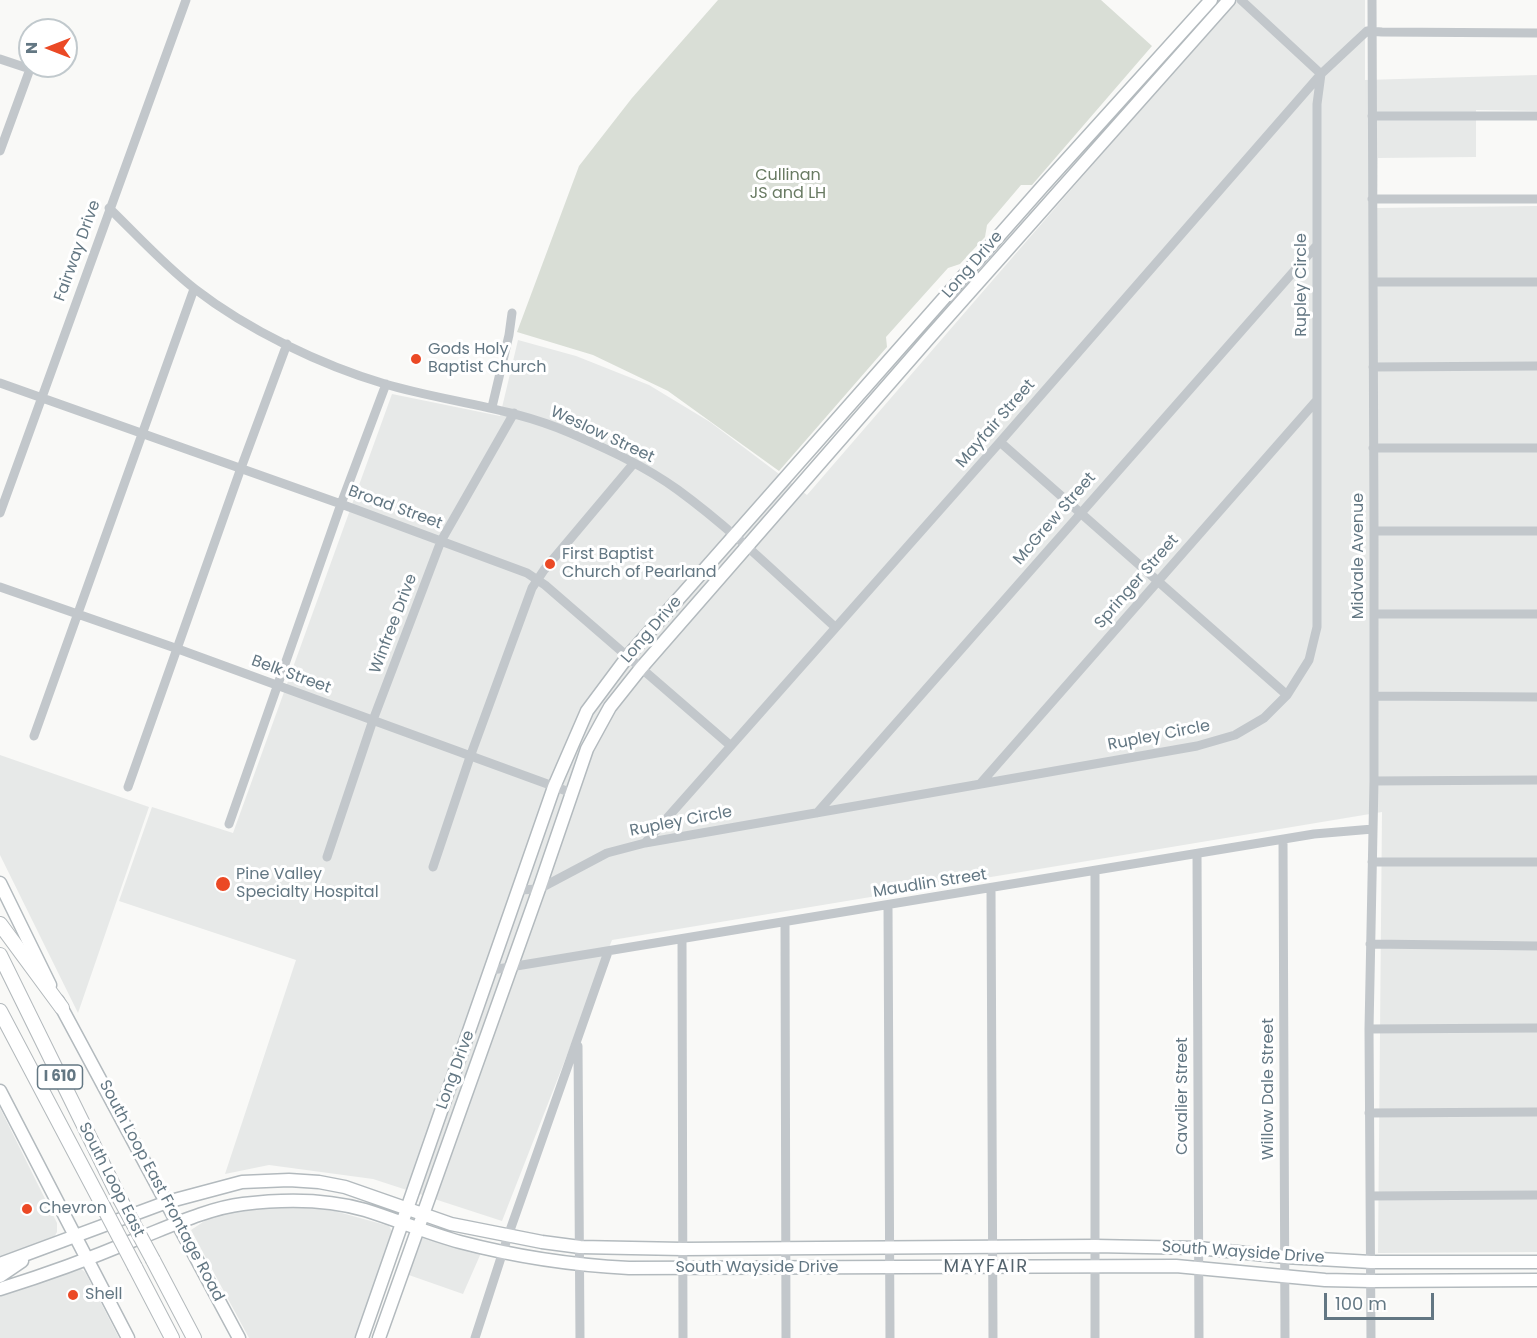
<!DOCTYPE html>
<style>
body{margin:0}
#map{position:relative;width:1537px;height:1338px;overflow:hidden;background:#f9f9f7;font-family:Poppins,sans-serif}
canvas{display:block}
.north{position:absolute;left:18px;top:18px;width:60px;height:60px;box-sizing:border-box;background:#fff;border:2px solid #c1c9cd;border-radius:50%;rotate:270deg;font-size:16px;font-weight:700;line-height:24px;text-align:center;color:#637783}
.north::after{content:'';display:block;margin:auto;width:21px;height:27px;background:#eb4925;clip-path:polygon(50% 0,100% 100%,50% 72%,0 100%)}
.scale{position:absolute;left:1324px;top:1293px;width:110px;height:27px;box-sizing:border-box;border:3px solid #637783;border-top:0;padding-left:8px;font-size:18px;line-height:21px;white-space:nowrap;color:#637783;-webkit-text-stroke:4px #fff;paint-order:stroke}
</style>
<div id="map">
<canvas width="1537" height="1338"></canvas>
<div class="north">N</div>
<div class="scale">100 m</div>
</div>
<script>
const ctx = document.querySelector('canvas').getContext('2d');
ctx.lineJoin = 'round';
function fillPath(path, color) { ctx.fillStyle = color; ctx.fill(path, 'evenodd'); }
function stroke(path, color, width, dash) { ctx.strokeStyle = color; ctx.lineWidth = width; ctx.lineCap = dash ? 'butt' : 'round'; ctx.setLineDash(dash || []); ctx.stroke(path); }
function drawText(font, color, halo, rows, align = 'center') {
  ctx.font = font + ' Poppins,sans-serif'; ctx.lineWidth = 6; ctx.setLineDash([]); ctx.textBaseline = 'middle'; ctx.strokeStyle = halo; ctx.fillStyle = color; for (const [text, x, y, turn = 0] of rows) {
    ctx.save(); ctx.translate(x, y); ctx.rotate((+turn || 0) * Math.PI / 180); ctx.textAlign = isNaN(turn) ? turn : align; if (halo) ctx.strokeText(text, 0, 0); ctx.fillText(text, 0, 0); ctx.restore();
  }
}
fillPath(new Path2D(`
 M1235,0H1365V80L1537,75V111L1476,110V157L1378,158L1377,208L1537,206V1252L1378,1253L1382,812L612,940L502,1221L373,1179L269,1165L225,1174L296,960L119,901L152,807L233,833L392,394L500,416L518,340L576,356L649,385L710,422L807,495Z
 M0,755L149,807L78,1013L0,855Z
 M0,1108L57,1223V1232L53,1239L0,1259Z
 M276,1206L320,1207L389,1226L393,1233L357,1338H249L191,1230L206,1220L232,1212Z
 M422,1234L481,1253L463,1294L406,1274Z
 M74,1267L80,1268L85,1272L119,1338H0V1293Z`), '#e7e9e8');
fillPath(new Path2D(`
 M718,0H1101L1152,46L1032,185H1021L987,225L985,237L960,264L948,268L886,337L887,347L779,471L668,391L593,355L517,332L579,166L632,98Z`), '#d9ded6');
const major = new Path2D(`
 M0,883L50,985
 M58,1001L239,1338
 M0,1091L128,1338
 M0,1264L167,1202L242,1182L289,1180L319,1182L345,1187L451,1224L542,1242L580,1247L683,1249L1095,1246L1198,1248L1285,1257L1371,1262H1537
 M0,1276L22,1261
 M0,1289C45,1275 89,1259 132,1241C166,1228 208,1208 243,1204C283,1199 327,1199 365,1210C397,1220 427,1233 460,1242C517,1257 570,1265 629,1268L1176,1266L1325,1280L1371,1281L1537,1280
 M362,1338L554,787L587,711L628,656L1043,186L1211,0
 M379,1338L539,889L587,749L610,707L641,668L928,339L1229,0`);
const highway = new Path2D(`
 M0,924L62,1008
 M0,955L120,1199
 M0,1011L103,1206
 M153,1260L194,1338
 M135,1267L172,1338`);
stroke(major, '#b3babe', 15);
stroke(highway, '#b3b9bc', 16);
stroke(new Path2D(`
 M0,59L30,69L0,151
 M1372,116H1537
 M1372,199H1537
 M109,208C137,235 164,265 195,289C248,330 321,365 385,384C446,402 511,407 570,433C607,449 645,466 678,490C734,531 784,581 835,627
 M1373,282H1537
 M1373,367L1537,366
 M0,383L341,504L527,573L545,585L731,746
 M492,407L509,335L512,313
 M1000,442L1287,695
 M1373,448H1537
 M0,513L186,0
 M1374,531H1537
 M0,587L178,649L572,793
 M1374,614H1537
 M1374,696L1537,697
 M34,736L194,289
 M1374,781L1537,780
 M980,784L1317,400
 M128,787L241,468L287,344
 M817,813L1317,245
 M229,824L341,504L386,384
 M1283,840L1285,1338
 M645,843L1000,442L1321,74L1367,31L1382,32L1537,33
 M1197,854L1199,1338
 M327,857L373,720L441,541L514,413
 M1372,862H1537
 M433,867L470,757L532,588L544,570L634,463
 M991,889L993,1338
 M519,890L539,889L607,853L645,843L1197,746L1235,735L1264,718L1287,695L1309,660L1317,627V104L1321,74L1241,0
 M888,906L890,1338
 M785,923L786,1338
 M682,940L683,1338
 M1370,944L1537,946
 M492,970L1314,834L1373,829
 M1369,1029L1537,1028
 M578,1046L580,1338
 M1369,1113L1537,1112
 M1370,1196L1537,1195
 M475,1338L508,1236L608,952
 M1095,1338V872
 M1371,1338L1369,1029L1374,781V531L1372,0`), '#c2c7cb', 9);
stroke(major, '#fff', 12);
stroke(highway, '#fff', 14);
const highwayBridge = new Path2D(`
 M120,1199L153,1260
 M103,1206L135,1267`);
stroke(highwayBridge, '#b3b9bc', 16, []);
stroke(highwayBridge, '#fff', 14);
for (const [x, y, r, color] of [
 [416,359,6,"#eb4925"],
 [550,564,6,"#eb4925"],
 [223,884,8,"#eb4925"],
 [27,1209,6,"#eb4925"],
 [73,1295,6,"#eb4925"]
]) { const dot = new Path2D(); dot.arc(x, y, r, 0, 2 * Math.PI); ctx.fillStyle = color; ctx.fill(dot); stroke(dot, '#fff', 2); }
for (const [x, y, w] of [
 [60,1077,45]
]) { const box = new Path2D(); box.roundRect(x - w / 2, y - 12, w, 24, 4.5); ctx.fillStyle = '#fff'; ctx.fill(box); stroke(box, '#637783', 1.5); }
drawText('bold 15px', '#637783', null, [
 ["I 610",60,1077]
]);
drawText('16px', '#687a62', '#fff', [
 ["Cullinan",788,176],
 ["JS and LH",788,194]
]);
drawText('16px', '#637783', '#fff', [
 ["Fairway Drive",78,251,-70],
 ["Long Drive",973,265,-49],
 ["Rupley Circle",1302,285,-90],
 ["Mayfair Street",996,424,-49],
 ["Weslow Street",602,435,25],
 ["Broad Street",395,508,20],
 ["McGrew Street",1055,519,-49],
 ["Midvale Avenue",1359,556,-90],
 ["Springer Street",1137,582,-49],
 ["Winfree Drive",394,624,-69],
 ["Long Drive",652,630,-49],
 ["Belk Street",291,675,20],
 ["Rupley Circle",1159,736,-11],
 ["Rupley Circle",681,822,-11],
 ["Maudlin Street",930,884,-9],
 ["Long Drive",456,1070,-70],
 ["Willow Dale Street",1269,1089,-90],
 ["Cavalier Street",1183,1096,-90],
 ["South Loop East",111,1180,63],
 ["South Loop East Frontage Road",161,1191,62],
 ["South Wayside Drive",1243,1253,4],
 ["South Wayside Drive",757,1268]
]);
drawText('16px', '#637783', '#fff', [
 ["Gods Holy",428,350],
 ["Baptist Church",428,368],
 ["First Baptist",562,555],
 ["Church of Pearland",562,573],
 ["Pine Valley",236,875],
 ["Specialty Hospital",236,893],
 ["Chevron",39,1209],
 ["Shell",85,1295]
], 'left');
ctx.letterSpacing = '1.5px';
drawText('18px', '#55646e', '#fff', [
 ["MAYFAIR",986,1267]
]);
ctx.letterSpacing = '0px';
</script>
